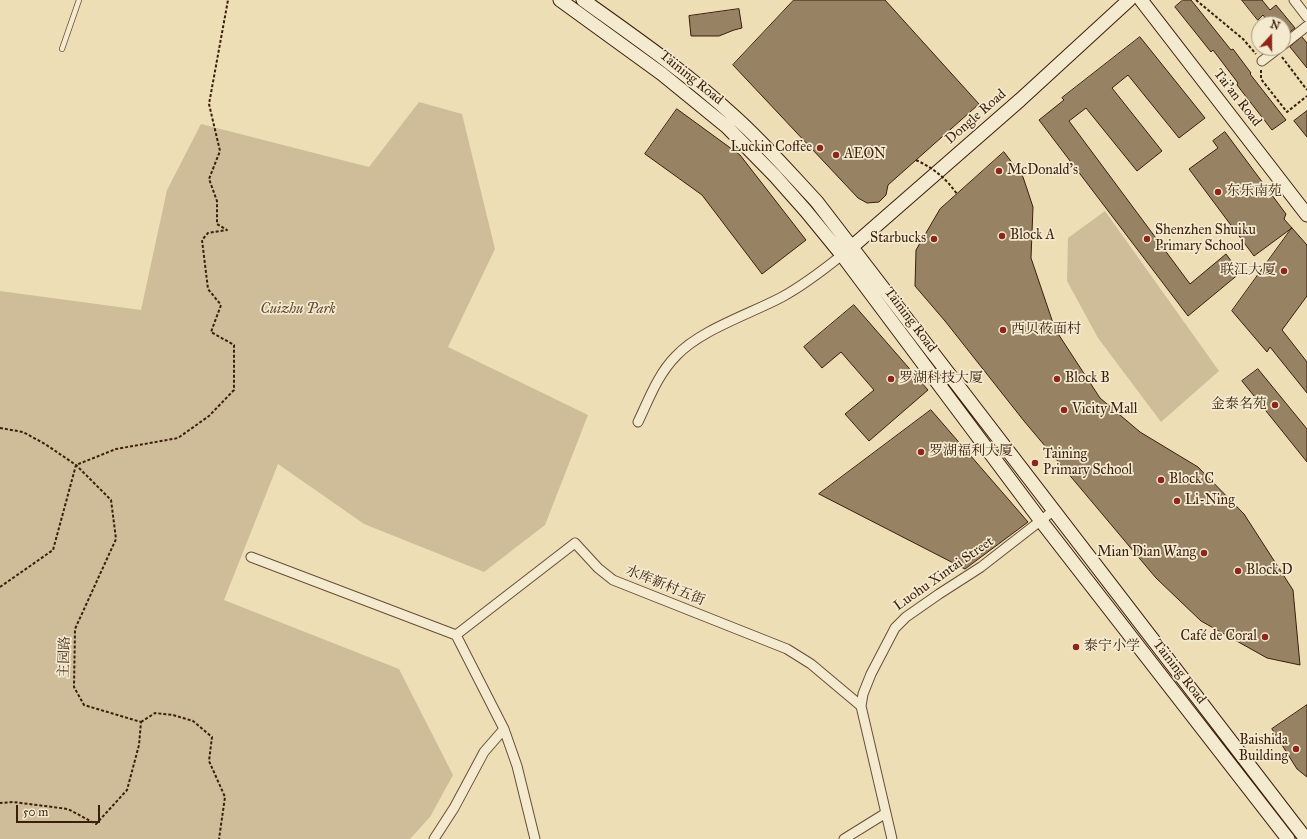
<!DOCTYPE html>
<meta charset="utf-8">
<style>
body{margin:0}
#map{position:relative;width:1307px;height:839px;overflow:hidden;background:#eddeb6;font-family:"IM FELL Great Primer",serif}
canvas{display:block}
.north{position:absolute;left:1251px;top:16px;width:40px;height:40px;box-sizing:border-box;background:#f3ead0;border:1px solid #a99881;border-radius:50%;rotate:21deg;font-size:11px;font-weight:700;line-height:16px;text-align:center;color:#3b1e0b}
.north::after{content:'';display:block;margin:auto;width:14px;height:18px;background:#8f2418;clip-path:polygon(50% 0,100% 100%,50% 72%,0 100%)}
.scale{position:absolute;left:16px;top:805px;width:84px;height:18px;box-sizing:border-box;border:2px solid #3b1e0b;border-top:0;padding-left:5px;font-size:12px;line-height:14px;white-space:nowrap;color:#3b1e0b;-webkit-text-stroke:3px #f3ead0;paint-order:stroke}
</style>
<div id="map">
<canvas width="1307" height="839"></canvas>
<div class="north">N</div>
<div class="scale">50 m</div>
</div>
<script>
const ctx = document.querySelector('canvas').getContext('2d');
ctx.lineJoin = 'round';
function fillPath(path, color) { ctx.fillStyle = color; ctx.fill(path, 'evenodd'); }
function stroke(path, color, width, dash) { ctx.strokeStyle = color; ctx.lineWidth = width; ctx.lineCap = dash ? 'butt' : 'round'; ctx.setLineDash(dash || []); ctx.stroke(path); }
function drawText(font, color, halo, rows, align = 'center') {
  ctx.font = font + ' "IM FELL Great Primer","Noto Serif SC",serif'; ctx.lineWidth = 3.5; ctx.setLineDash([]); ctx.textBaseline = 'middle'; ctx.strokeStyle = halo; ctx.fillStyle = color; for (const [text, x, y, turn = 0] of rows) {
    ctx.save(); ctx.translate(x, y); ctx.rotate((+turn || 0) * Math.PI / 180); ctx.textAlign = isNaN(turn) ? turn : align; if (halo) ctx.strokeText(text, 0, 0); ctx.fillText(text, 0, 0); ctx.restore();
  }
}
fillPath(new Path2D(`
 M419,102L462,114L495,249L448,347L588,415L545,525L484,572L364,524L278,464L224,600L399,669L453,775L430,817L410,839H0V291L141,310L167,190L201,124L369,167Z
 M1105,211L1219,371L1161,422L1098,338L1067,281L1068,238Z`), '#cfbd99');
const building = new Path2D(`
 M794,0H885L979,104L888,185L886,195L879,202L867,203L858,198L733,65Z
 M1183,0H1191L1231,50L1233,49L1251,73L1250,74L1286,120L1272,130L1237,85L1238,83L1213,50L1211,52L1175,7Z
 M1242,0H1262L1270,10L1276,5L1295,28L1283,37V24H1270L1263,15L1258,20Z
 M739,9L742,28L734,30L719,36H691L689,16Z
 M1140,37L1205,118L1179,138L1128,75L1112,88L1162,151L1137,171L1086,108L1069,121L1190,284L1226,254L1240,273L1188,316L1039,120L1064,100L1062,98Z
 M1302,37L1307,43V68L1290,47Z
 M677,109L740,155L806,240L762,274L702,195L645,154Z
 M1307,111V137L1294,121Z
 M1225,132L1286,214L1284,219L1292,228L1254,256L1189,169L1218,148L1213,141Z
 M1004,152L1023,177L1033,207L1031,258L1055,329L1100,398L1140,432L1198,467L1244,514L1293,590L1300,665L1267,658L1201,621L1156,578L1024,421L945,321L915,286L916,250L940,209Z
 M1292,228L1307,245V296L1282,330L1307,362V393L1270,347L1267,352L1232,311Z
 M854,305L928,390L869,441L845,414L874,390L841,352L822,368L804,347Z
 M1258,369L1307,429V462L1242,381Z
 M931,410L1028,522L965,569L819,494Z
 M1307,705V777L1297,769L1272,729Z`);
fillPath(building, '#988264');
stroke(building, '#3b1e0b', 1);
const lane = new Path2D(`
 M62,49L79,0`);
const street = new Path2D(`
 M1294,0L1307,17
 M1283,45L1307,26
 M1262,61L1279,48
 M638,422C649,399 658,374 676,356C700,330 750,314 782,297C804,285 822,271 842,255
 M251,557L456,635L504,729L517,766L535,839
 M456,635L575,543L598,568L613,580L787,649L811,664L861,706
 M434,839L454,808L484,752L504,729
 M844,839L886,813
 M892,839L861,706L863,694L871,674L895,628L906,617L939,594L981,567L1053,511`);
const secondary = new Path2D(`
 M560,0L662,74L727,127L775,176L806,211L842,255L1041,521L1288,839
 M583,0C635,37 688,74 735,117C764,143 790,173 817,202L1306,839
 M1141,0L1307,215
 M846,252L1020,100L1129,0`);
stroke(lane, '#684e36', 6);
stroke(street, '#684e36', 11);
stroke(secondary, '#3b1e0b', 15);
stroke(new Path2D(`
 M1196,0L1243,39L1256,54
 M1282,57L1307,90
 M1261,70V79L1287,112L1307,96
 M0,428L23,432L45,444L76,465L111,500L116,539L75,629L74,687L84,705L141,722L139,745L127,790L96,824L68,809L13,802L0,803
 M0,587L53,550L76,465L116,449L178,438L209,416L234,390V345L211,332L221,305L208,289L202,240L208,233L227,230L217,224V201L209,179L220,151L209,104L228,0
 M141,722L155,713L173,715L193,721L212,737L209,761L225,797L219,839`), '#3b1e0b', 2, [3, 2]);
stroke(lane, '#f3ead0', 4.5);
stroke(street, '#f3ead0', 9);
stroke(secondary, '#f3ead0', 13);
stroke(new Path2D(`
 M916,160C933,168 946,178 957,194`), '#3b1e0b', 2, [3, 2]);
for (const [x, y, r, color] of [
 [820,148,4,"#8f2418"],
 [836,155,4,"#8f2418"],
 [999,171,4,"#8f2418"],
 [1218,192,4,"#8f2418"],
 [1002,236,4,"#8f2418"],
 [934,239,4,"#8f2418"],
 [1147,239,4,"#8f2418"],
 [1284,271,4,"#8f2418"],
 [1003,330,4,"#8f2418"],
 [891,379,4,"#8f2418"],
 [1057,379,4,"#8f2418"],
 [1275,405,4,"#8f2418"],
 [1064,410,4,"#8f2418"],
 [921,452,4,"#8f2418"],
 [1035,463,4,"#8f2418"],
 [1161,480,4,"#8f2418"],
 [1177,501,4,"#8f2418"],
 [1204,553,4,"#8f2418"],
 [1238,571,4,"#8f2418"],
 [1265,637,4,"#8f2418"],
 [1076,647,4,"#8f2418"],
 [1296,749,4,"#8f2418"]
]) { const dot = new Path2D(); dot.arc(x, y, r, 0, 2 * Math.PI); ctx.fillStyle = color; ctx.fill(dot); stroke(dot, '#f3ead0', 1.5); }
drawText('14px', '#3b1e0b', '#f3ead0', [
 ["Taining Road",691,78,39],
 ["Tai'an Road",1237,98,52],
 ["Dongle Road",976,117,-41],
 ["Taining Road",910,320,53],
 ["Luohu Xintai Street",944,574,-35],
 ["水库新村五街",665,586,22],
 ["主园路",65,657,-88],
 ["Taining Road",1179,672,52]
]);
drawText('14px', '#3b1e0b', '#f3ead0', [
 ["Luckin Coffee",812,148,"right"],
 ["AEON",844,155],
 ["McDonald's",1007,171],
 ["东乐南苑",1226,192],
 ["Shenzhen Shuiku",1155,231],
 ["Primary School",1155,247],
 ["Block A",1010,236],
 ["Starbucks",926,239,"right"],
 ["联江大厦",1276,271,"right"],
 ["西贝莜面村",1011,330],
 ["罗湖科技大厦",899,379],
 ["Block B",1065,379],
 ["金泰名苑",1267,405,"right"],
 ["Vicity Mall",1072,410],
 ["罗湖福利大厦",929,452],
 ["Taining",1043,455],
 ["Primary School",1043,471],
 ["Block C",1169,480],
 ["Li-Ning",1185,501],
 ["Mian Dian Wang",1196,553,"right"],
 ["Block D",1246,571],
 ["Café de Coral",1257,637,"right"],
 ["泰宁小学",1084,647],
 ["Baishida",1288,741,"right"],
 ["Building",1288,757,"right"]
], 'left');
drawText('italic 14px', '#60462e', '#f3ead0', [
 ["Cuizhu Park",298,310]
]);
</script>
